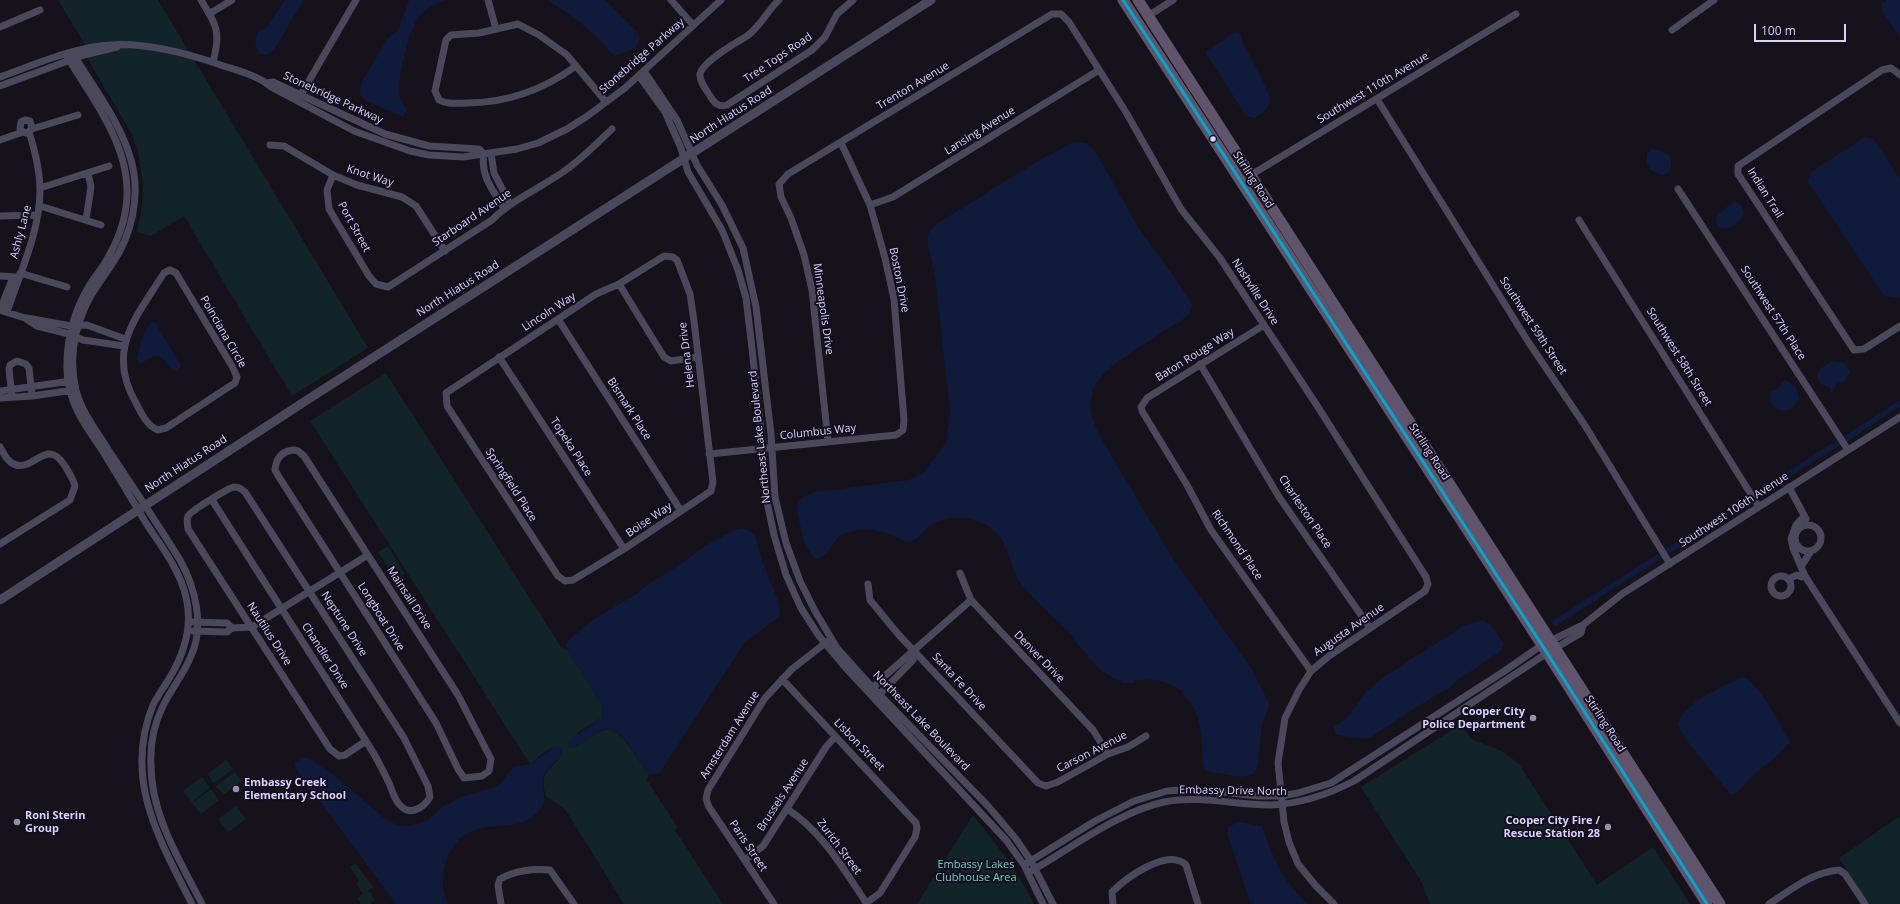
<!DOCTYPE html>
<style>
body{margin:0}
#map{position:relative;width:1900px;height:904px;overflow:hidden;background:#15121c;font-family:"Open Sans",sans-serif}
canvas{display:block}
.scale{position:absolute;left:1754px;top:24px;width:92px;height:18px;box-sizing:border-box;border:2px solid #dbd2fb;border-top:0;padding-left:5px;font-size:12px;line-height:14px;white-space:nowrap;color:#dbd2fb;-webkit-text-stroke:3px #140f1f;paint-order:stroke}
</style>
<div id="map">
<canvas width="1900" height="904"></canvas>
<div class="scale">100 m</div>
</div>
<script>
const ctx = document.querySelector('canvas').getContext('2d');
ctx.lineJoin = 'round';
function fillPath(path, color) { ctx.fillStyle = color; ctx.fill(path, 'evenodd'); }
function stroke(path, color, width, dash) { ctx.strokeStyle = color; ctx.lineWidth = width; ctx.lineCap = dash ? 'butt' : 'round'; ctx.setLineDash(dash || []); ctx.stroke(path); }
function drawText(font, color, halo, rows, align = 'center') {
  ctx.font = font + ' "Open Sans",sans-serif'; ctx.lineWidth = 4; ctx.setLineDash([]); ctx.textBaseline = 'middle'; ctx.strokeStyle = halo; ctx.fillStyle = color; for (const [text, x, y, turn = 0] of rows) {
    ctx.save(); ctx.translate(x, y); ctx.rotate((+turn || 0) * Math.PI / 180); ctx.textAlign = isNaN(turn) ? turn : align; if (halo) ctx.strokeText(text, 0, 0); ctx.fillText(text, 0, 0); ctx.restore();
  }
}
fillPath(new Path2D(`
 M58,0H158L368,348L292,396L184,216L151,236L137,232L143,199V184L138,151L131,133L89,61L83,41Z
 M386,373L561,647L567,650L600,701L603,706L601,718L577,733L574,748C583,742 594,734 604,730C620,724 640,764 649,774L647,780L678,828L675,830L723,904H624L565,809L546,796C540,776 545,773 559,759V747C548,746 538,758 530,764L310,421Z
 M388,546L405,574L396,580L378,552Z
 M1460,725L1473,740L1502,751L1519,764L1597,885L1653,847L1690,904H1430L1422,883L1361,787Z
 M226,760L233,769L214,783L207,774Z
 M235,772L242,781L223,795L216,786Z
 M202,777L210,788L192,802L183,791Z
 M211,789L219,800L201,814L192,803Z
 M236,806L246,819L228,832L218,819Z
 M973,815C996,844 1018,871 1034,904H917Z
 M1900,816V904H1868L1839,858Z
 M355,863L373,887L368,890L375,900L370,904H361L358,898L363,894L356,884L359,881L350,867Z`), '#122427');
fillPath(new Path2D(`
 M285,0H303L276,47L268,55L260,54L255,45L257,32L267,27Z
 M409,0H445C435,4 424,9 418,18C409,31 396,81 400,96C401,100 404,105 407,109L403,117L366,101L359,94L363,80L388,38L398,30Z
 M548,0H605L639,34V42L635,49L614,56C597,33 572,16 548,0Z
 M1887,0H1900V38L1882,10V3Z
 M1239,32C1247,56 1265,78 1270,101L1266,110L1255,118L1246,116L1205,52C1210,48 1214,46 1219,43C1229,38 1225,34 1239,32Z
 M1865,137L1874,139L1900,180V298L1884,296L1808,182L1811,172Z
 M1074,142L1086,143L1095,151L1141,232L1173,275L1192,305C1190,318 1178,323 1167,329C1152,338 1138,348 1123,358C1089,382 1081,401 1102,440L1173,559L1251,668L1267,699L1269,707L1262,724L1258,765L1253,774L1241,777L1205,771C1201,763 1203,754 1202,746C1202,728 1197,705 1182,694L1183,692C1170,681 1150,677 1134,681V683H1121V681C1101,676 1088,655 1074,640L1075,638C1058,621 1039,605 1023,586C1005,565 1013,538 984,524C977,521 969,518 961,518C950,517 934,521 926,529C920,535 918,541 907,542C881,530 867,524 839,536C831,545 829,558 814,559L804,542L799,520L797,509L799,501L803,497L815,492L909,480L924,472L946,443L950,412L935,277L927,240L929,232L935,225L1038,161Z
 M1652,149C1666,151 1676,156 1669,173L1662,175L1652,171L1647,163V154Z
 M1735,202L1741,205L1744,213C1740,226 1717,238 1716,217L1729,205Z
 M151,322H155L180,364V367L175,371C167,369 165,356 157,356C151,356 145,363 138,363L137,360L142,337Z
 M1832,361L1845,363L1850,372L1845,381L1836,384L1834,390L1831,393L1830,388L1821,384L1817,376L1820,369Z
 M1785,379L1795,386L1799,398L1794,407C1781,416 1766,407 1771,391L1778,388Z
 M741,528L750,531L756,536L761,558L779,603L780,616L745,642L659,774H649C636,759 627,731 605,729L571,749L568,746V741L601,718L603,706L600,701L567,650L566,645L568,640L597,617L635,595L647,585L678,566L705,546L735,530Z
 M1483,620L1490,624L1504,644L1501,651L1458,680L1447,690L1439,693L1371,737L1365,739L1336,735L1334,727L1346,719L1367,691L1382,678L1465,625Z
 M1742,677C1758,680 1782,728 1790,742C1779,756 1765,765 1752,776C1745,783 1741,792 1731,795L1687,741L1677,725C1683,703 1722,687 1742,677Z
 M554,746L562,749V753C558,762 546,767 543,777C539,792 554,802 532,817C515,829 497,824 478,829C447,837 435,877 448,904H396L295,767V762L306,757L308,758L335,776L384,818L397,825L409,826L427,821L442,807L461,797L496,787L501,783L513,767L531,764Z
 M1239,822L1262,826C1274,860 1281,879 1308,904H1251L1228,836V827Z`), '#101a3a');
stroke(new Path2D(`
 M1847,438L1900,403
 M1757,494L1838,443
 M1668,551L1749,500
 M1556,622L1660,556`), '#101a3a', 6);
stroke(new Path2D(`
 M201,0C217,26 221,32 213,62
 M488,0L496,29
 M671,0L693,25
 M779,0C767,11 760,27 747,36C736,43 703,61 700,74C699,82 708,92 712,99C716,105 720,107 727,105L812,50L825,37L837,14L853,0
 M209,14L232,0
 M1148,16L1173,0
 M0,27L40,10
 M1672,30L1714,0
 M72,52C93,87 120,121 131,160C141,195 132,235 112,264C103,278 93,290 86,305C74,331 69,361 76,390C82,413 97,431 109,451C133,487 157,523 180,560C195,587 205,625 191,656C184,674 171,689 163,706C154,724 150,746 151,765C151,815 180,861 202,904
 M65,54C108,122 155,179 107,259C102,269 94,277 89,286C73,313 66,341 67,371C68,401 83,423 100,447C116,472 131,498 146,523C161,546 180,570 186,597C193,626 185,652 170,677C165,686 158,695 153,705C123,779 159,839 192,904
 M576,66C543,90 508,103 467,103C458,103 448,105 439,100L435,91L446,40L451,35L479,33L518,24L539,35L567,55L606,102
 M644,71L677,120L697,165L722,205L743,248L756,307L771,434L775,497L786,543L800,581L815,611L837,648L873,688L988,806L1016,839L1031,861L1053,904
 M1900,75L1891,68L1882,70L1738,166V174L1854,350L1864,349L1900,326
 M639,76L665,112L681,148L688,172L722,230L738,270L746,298L750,331L763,448L766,497L774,535L786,575L801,608L819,636L845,667L1006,840L1024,865L1043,904
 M0,77C30,66 61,53 93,47C133,39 180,51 218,64C235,70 258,75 271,87L354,131L410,151L429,155L463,157L517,149L538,143L567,129L586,117L625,88L721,0
 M266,83L273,82L385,134L429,146L479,149L484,154
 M0,86L84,55L117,47
 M299,98L356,0
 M1377,99L1529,343L1584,424L1670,564
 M32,129L30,121L25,120L21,122L20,129L23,132L27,133L32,129L78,115
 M0,140L23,132
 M270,145L284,146L333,175L357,185L402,197L416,206L445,251
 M491,153L494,173L510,204
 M484,154C480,175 493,191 504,208
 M333,175L327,190L329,209L369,276L376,284L388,287L492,220C512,200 540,188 563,172C581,160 596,144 612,129
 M1241,181L1516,14
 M40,188L109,166
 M1678,189L1848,450
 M870,205L893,197L1099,70
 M40,206L101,225
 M0,216L37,215
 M86,220L91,187L88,173
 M1579,220L1759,507
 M664,256L673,257L677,260L690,294L694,321L713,482L711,491L624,549L573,580L565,581L558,576L447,406L446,393L596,294L619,284Z
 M170,270L176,273L232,366L237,377L235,383L227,388L166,428L158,430C147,426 142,414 137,405C105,351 135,319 164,273Z
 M20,273L67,287
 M0,276L17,277
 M13,277L0,310L25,318L37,326L69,334L83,340L124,346
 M619,284L664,357L671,361L698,357
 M7,312C20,273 40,231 40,190C40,170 35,151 29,132
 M27,318L71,326L87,325L125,339
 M558,319L681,511
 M1264,325L1147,398L1141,407L1142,411L1187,485L1211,530L1311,671
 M499,357L624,549
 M1200,364L1279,497L1370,628
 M0,391L71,381
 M12,397L9,369L10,365L17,361L26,364L29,368L32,396
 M0,398L32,396L74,390
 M828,441L812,290L804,255L791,218L781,197L779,184L788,174L1052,14H1061L1069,22L1127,114L1181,209L1220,258L1316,404L1426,577L1428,584L1425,591L1329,656L1311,671L1299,690L1285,718L1278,763L1284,822L1289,842L1298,864L1316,886L1334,904
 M0,447C4,454 8,463 16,465C35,470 47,437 65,466C69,473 73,478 75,486L70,500L0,544
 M294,450L298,451L304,456L458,695L491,759L489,771L482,776L464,778L458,769L436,723L279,477L275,470C276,458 282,451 294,450Z
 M709,454L896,435L903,430L904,420L894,299L885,258L870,205L841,143
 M1789,487L1806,519
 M212,500L366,741C375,755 382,768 389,783C392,790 395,802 402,807C412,816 425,806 430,797L428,786L404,738L245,492C242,489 239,487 234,487C228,488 191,511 188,516C186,520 188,525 188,529L330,749L339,756L345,755L366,741
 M1804,516L1796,525L1791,539L1793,548L1805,576L1900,723
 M1795 538a13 13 0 1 1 26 0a13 13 0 1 1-26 0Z
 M1802,565L1811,551
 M960,573L971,600L1093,730L1108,754
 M1771 586a10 10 0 1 1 20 0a10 10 0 1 1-20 0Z
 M1788,579L1797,575L1802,577L1805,576
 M868,584L870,600L898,634L1038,783L1046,786L1058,782L1108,754L1128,747L1146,736
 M193,622L227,623L232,628
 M193,631L227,632L232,628L252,627L368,555
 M782,679L916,823L917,828L915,837L880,893L866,903
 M871,691L879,681L971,600
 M877,697L913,660L916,651
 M787,809C822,831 844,870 867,904
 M745,860L763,846L826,747L835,737
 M1024,865L1095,821L1134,801L1167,791L1194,789L1258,796H1281L1298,793L1331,783L1503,672L1542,645L1583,625L1622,594L1900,417
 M1031,871C1070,849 1120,811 1164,802C1199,795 1235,805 1270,805C1301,804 1327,795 1354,781L1547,653L1581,633L1583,625
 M501,904L498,885L500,879C514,871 534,868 550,870L574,904
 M774,904L709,807L706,799L708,790L765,698L792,669L828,641
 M1113,904L1112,892C1126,878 1168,847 1186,865L1198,904
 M1769,904C1791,890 1812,872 1839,870L1845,874L1865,904`), '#4b485b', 7);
stroke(new Path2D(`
 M0,600L307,400L931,0`), '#4b485b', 9);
stroke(new Path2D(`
 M1123,0L1542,645L1707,904
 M1138,0L1720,904`), '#60536c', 11);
stroke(new Path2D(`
 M1123,0L1542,645L1707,904`), '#00a9ce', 3);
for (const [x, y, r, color] of [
 [1213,139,3.5,"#dbd2fb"],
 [1533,718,4,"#968fad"],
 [236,789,4,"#968fad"],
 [17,822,4,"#968fad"],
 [1608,827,4,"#968fad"]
]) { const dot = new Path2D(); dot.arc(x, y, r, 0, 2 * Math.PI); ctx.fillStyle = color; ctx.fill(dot); stroke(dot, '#140f1f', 1.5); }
drawText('11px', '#dbd2fb', '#140f1f', [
 ["Stonebridge Parkway",642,56,-41],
 ["Tree Tops Road",778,58,-34],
 ["Trenton Avenue",913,86,-31],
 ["Southwest 110th Avenue",1373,88,-31],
 ["Stonebridge Parkway",333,98,25],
 ["North Hiatus Road",731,115,-33],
 ["Lansing Avenue",980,131,-32],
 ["Knot Way",370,176,18],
 ["Stirling Road",1253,180,57],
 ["Indian Trail",1765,193,58],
 ["Starboard Avenue",472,218,-34],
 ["Port Street",354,227,61],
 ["Ashly Lane",21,232,-75],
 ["Boston Drive",899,280,79],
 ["North Hiatus Road",458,289,-32],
 ["Nashville Drive",1255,292,57],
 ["Minneapolis Drive",823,309,82],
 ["Lincoln Way",549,312,-33],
 ["Southwest 57th Place",1773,313,57],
 ["Southwest 59th Street",1533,326,57],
 ["Poinciana Circle",223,332,60],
 ["Helena Drive",687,355,-97],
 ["Baton Rouge Way",1195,355,-32],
 ["Southwest 58th Street",1679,357,58],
 ["Bismark Place",629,409,57],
 ["Columbus Way",818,432,-6],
 ["Northeast Lake Boulevard",760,437,-96],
 ["Topeka Place",571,447,57],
 ["Stirling Road",1429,452,57],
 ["North Hiatus Road",186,464,-33],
 ["Springfield Place",511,485,57],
 ["Southwest 106th Avenue",1734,510,-33],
 ["Charleston Place",1305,512,56],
 ["Boise Way",649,520,-34],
 ["Richmond Place",1237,545,56],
 ["Mainsail Drive",409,598,57],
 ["Longboat Drive",381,617,58],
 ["Neptune Drive",344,624,57],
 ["Augusta Avenue",1349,630,-35],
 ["Nautilus Drive",269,634,57],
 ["Chandler Drive",325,656,57],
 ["Denver Drive",1039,657,46],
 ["Santa Fe Drive",959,682,47],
 ["Northeast Lake Boulevard",921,721,46],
 ["Stirling Road",1605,724,57],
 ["Amsterdam Avenue",730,735,-58],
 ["Lisbon Street",859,745,46],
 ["Carson Avenue",1092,752,-27],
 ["Embassy Drive North",1233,791,1],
 ["Brussels Avenue",783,795,-57],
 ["Paris Street",748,846,56],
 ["Zurich Street",839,847,53]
]);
drawText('bold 11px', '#dbd2fb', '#140f1f', [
 ["Cooper City",1525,712],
 ["Police Department",1525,725],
 ["Embassy Creek",244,783,"left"],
 ["Elementary School",244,796,"left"],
 ["Roni Sterin",25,816,"left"],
 ["Group",25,829,"left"],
 ["Cooper City Fire /",1600,821],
 ["Rescue Station 28",1600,834]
], 'right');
drawText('11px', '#65d3c6', '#140f1f', [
 ["Embassy Lakes",976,865],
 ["Clubhouse Area",976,878]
]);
</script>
